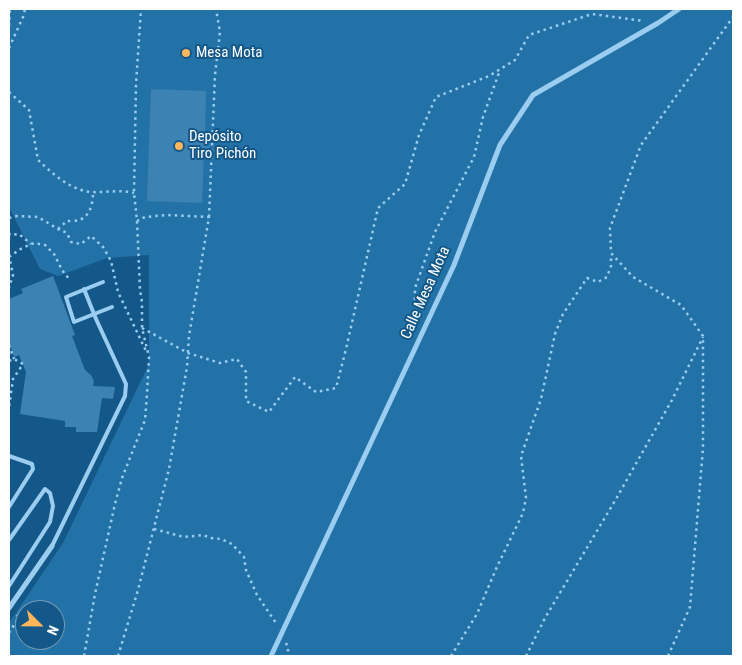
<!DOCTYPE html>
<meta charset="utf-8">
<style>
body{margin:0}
#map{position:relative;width:742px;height:665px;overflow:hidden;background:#145889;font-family:"Roboto Condensed",sans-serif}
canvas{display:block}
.frame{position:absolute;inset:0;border:10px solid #fff;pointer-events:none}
.north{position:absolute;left:15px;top:600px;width:50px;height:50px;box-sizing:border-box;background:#145889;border:1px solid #729bb8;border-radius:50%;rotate:113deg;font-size:14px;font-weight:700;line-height:20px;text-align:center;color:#fff}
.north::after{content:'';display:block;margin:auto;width:18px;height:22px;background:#ffb658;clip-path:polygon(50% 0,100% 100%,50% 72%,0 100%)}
</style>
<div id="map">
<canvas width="742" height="665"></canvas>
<div class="frame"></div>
<div class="north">N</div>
</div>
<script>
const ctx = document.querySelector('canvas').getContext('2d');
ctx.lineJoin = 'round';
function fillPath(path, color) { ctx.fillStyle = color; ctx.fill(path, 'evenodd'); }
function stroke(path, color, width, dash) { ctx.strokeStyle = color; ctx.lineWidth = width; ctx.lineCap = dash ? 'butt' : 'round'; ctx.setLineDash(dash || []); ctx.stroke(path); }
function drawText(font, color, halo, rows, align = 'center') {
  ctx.font = font + ' "Roboto Condensed",sans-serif'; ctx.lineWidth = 4; ctx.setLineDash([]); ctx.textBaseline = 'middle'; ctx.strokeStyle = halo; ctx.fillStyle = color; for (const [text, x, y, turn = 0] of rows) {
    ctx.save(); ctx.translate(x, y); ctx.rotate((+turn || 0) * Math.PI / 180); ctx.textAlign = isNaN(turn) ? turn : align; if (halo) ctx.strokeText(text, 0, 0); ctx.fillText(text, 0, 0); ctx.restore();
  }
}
fillPath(new Path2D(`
 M9,9H733V656H9V623L63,543L149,364V255L107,258L58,276L40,269L9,207ZM25,610H55V640H25Z`), '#2372a7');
fillPath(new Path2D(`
 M151,89L206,91L205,140H210L209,153H204L202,203L147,201Z
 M53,276L75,335L72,336L85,370L91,375L94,381L93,386L115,387L113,399L102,398L97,432H76V427H65V421L20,414L26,372L19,355L14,357L9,342V299L23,293L21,289Z`), '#3c82b2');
stroke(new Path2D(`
 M9,26L10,9
 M9,48L23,17L25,9
 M9,92L29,110L38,160C53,174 70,190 91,192C106,193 120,189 134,193
 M209,217L215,75L220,32L216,9
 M9,218L17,216L38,217L58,229L67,233L71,242L81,244L91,236L103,247L111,261L118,292L146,351
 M58,229L67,221C70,221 76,221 79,220C91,216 93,202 93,192
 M9,233L10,235L19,234L31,244
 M9,255L13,275L9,288
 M9,257L22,248L34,243L45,245L54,254L62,270L69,279
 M417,325L414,319L415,288L435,232L474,157L483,117L500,70
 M142,328L188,353L220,363L237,359L246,372V401L269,412L295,377L316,392L336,388L346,349L378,208L405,184L419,135L436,97L489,76L515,60L529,35L592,14L644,21
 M9,345L14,359
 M9,361L14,359L23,364L13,379L9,407
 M154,529L184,537L203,535L211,538L221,539L232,544L244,557L246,570L257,595L276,623
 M9,633L19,617L16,614
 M286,643L288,648V656
 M84,656L95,594L115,504L122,478L145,420L147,394L149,357L142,328V302L140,290L137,221L134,193L136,84L141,9
 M118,656L138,590L169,469L187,367L189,336L209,217L167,215L145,217L137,221
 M451,656L477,614L496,569L523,513L526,498L521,456L541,399L555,334L563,314L587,278L598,282L607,277L611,266V255
 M526,656L545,618L616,499L672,400L703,337
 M668,656L690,607L703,448V336L681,305L633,277L611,253L610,228L641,145L733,17`), '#9acdf0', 2.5, [2.5, 4]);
stroke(new Path2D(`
 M103,282L66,297L74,322L112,307
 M9,456L32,464L33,469L9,507
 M9,540L45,489L50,493L53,506L50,522L9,586
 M52,546L125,396L126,384L96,319L84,289`), '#9acdf0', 4);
stroke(new Path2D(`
 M9,608L52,546
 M271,656L454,265L500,145L533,95L658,23L679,9`), '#9acdf0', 5);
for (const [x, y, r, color] of [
 [186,53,5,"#ffb658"],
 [179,146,5,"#ffb658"]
]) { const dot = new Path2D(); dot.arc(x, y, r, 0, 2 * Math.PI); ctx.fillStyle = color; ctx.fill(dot); stroke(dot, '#145889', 2); }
drawText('15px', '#fff', '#145889', [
 ["Mesa Mota",196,53],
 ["Depósito",189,137],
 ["Tiro Pichón",189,154]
], 'left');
drawText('15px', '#fff', '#145889', [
 ["Calle Mesa Mota",426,293,-66]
]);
</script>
